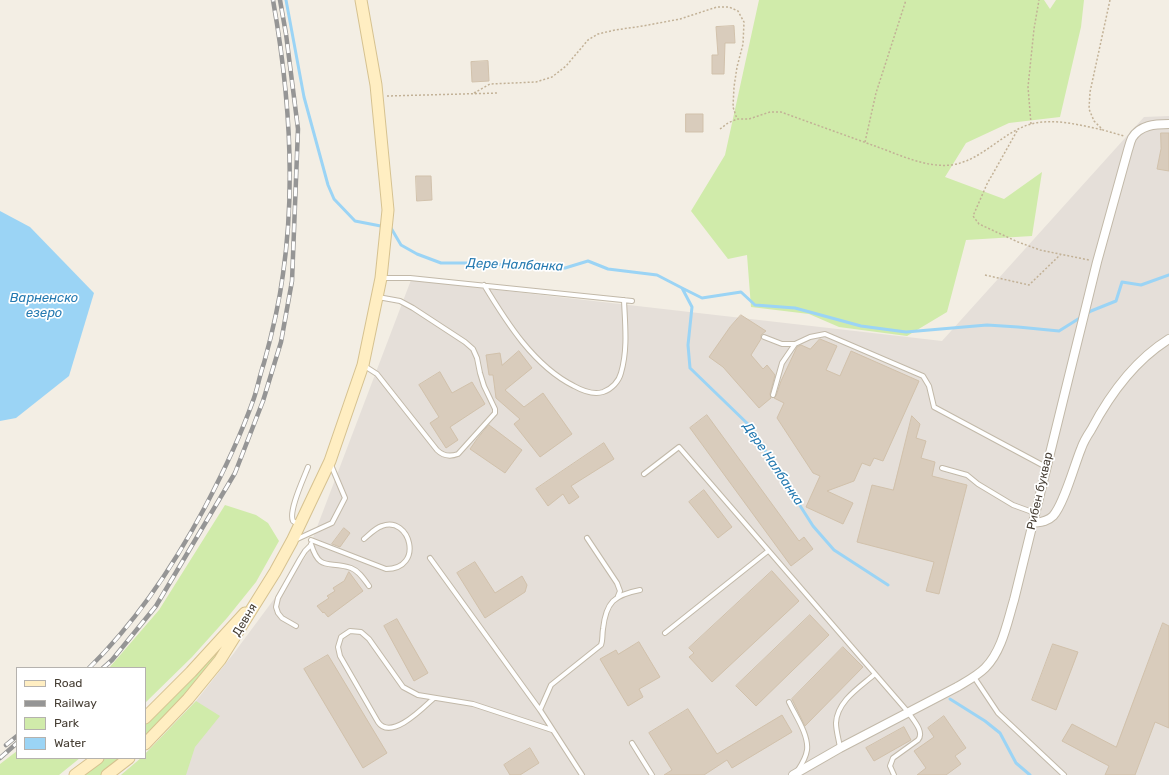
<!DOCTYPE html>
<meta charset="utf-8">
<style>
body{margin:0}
#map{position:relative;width:1169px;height:775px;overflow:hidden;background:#f3eee4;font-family:Rubik,sans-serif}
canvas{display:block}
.legend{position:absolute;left:16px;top:667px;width:130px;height:92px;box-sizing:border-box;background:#fff;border:1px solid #b5b2ae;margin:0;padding:5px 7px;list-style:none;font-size:12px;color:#463e34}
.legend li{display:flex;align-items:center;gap:8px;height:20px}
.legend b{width:20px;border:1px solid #b5b2ae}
</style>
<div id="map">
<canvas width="1169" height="775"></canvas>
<ul class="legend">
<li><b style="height:5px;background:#ffeec2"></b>Road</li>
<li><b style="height:5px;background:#959595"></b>Railway</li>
<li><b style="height:11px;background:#d0ebaa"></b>Park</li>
<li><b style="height:11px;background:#9bd4f5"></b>Water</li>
</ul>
</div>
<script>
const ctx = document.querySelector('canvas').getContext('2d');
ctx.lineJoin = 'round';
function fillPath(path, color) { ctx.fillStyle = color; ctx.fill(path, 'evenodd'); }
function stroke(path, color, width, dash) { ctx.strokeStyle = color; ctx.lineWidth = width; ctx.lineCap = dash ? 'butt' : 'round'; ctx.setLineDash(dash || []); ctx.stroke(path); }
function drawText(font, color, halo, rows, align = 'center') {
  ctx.font = font + ' Rubik,sans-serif'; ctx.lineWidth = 3.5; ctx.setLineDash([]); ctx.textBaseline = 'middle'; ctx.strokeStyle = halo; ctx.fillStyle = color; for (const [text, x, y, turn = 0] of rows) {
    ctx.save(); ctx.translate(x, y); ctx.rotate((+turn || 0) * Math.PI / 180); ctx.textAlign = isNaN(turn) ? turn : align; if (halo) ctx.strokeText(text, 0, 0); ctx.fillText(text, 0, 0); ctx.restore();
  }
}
fillPath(new Path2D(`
 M1169,116V775H121L141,758H145V754L196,701L234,653L306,556L411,280L942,341L1144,117Z`), '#e5dfd9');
fillPath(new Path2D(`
 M759,0H1044L1050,9L1056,0H1084L1081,27L1060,117L1009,123L966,143L945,177L1004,199L1042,172L1032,236L966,240L947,312L907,336L839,327L809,314L751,307L747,255L728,259L691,211L725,155Z
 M225,505L256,515L268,523L279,541L256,582L227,618L192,657L145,703V668H109L159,610Z
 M225,633L234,638L145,744V718Z
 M196,701L220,716L195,747L186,775H121L141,758H145V754Z
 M17,751V758H80L59,775H0V764Z
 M98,758H129L107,775H75Z`), '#d0ebaa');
fillPath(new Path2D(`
 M0,211L30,227L94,293L69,376L16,418L0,421Z`), '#9bd4f5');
stroke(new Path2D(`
 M286,0L304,97L328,185L334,199L355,221L391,228L401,245L417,254L441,263H469L565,268L588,261L608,269L657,275L682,288L692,307L688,345L690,368L752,428L769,457L813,526L834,550L888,585
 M682,288L702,298L741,292L755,305L795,308L861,326L906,332L987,325L1018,327L1059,331L1091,311L1116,301L1122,282L1141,285L1169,275
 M950,699L985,721L1000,733L1016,763L1030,775`), '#9bd4f5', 3);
const building = new Path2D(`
 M734,26L735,43H725L724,74H712V55H718L716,27Z
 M488,61L489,81L472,82L471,62Z
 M686,114H703V132H686Z
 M1161,133H1169V171L1157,169L1161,149Z
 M416,176H431L432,200L417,201Z
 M741,315L766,331L761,335V339L751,355L763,369L767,365L775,375L770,394L771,398L759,408L723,367L709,357L730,327Z
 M820,339L837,346L826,370L840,376L851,351L919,381L883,461L874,458L870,466L862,463L854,481L827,491L853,503L843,524L806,507L820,476L813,473L777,418L784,403L774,398L776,396L781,381L797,347L801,345L810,349Z
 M519,351L532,368L505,390L524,407L543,393L572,434L540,457L514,424L520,419L496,398L493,375H489L486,355L500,353L502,365Z
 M440,372L452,393L472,382L485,404L450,427L458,440L446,448L430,423L439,417L419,385Z
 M707,415L799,541L804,537L813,549L791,566L690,428Z
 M912,416L920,424L916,438L926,441L921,458L935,462L932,476L967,485L939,594L926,591L934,562L857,542L872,485L893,490Z
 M489,425L522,450L505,473L470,449L477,439Z
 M604,443L614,459L571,486L579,497L569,504L563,494L548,506L536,489Z
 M704,490L732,527L718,538L689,502Z
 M344,528L350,533L340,547L332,544Z
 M475,562L495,593L522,576L527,585L525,592L485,618L457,573Z
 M772,571L799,601L712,682L689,657L694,653L689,648Z
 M349,572L363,591L328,617L324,612L323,613L317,606L329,598L327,596L335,591L333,588L344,581Z
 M810,615L829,635L756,706L736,686Z
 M397,619L428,673L414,681L384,626Z
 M1163,623L1169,626V728L1155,722L1135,775H1105L1109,766L1062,741L1072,724L1116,747Z
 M639,642L660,677L639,689L643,697L628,706L600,659L616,650L618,654Z
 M1053,644L1078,652L1056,710L1032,700Z
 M843,647L863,667L805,726L792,699Z
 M328,655L387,753L363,768L304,669Z
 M688,709L717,754L782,715L792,732L732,768L727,760L704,775H664L672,770L649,733Z
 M944,716L966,748L955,756L961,764L946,775H917L926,768L914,751L934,737L928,728Z
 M904,727L911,740L874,761L866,748Z
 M530,748L539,763L520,775H510L504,765Z`);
fillPath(building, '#d9ccbc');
stroke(building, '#d1c1ab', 1);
const lane = new Path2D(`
 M381,278H410L632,301
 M484,285C507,323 534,366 574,386C583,391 593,395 603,392C612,389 619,381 621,373C628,349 625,324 624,300
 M764,337L782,344H795L810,337L825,334L923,376L929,386L934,407L1046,467
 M363,365L377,374L437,450C443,456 450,457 458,454L495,413V409L484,386L480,373L477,358L473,349L465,342L413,308L400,301L378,297
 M773,395L782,363L795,344
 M942,468L967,475L978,484L1013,505L1035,513
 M644,474L679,447L908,712C913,720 925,732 918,740L893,758L890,766L894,775
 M299,525L293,521C288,511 304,478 308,467
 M587,538L617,583L620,591L618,596
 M295,540L332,523L345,498L331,465
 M311,540L386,569C425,569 410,515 382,526C375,528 369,535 364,539
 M311,544C320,573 329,560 351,568C359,571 364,579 369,586
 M430,558L540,710L582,775
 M296,626L282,618L278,613L276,607L278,598L300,559L305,551L311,545
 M665,633L768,551
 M974,677L998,713L1064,775
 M434,698C423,708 391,741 378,722L340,656L338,647L341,637L350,631L361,632L369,639L403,687L418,695L473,704L552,730
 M789,702C795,715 809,735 807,750C806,757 802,764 798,770
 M540,710L551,685L601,645C603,640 602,635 603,629C606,602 614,595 640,590
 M632,743L652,775
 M840,748C839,740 836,731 836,723C837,701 860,687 875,674`);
const street = new Path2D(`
 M1033,523C1040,522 1047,522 1053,516C1064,504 1074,466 1081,449C1083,443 1087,436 1091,430C1109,396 1135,360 1169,339
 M793,775L840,748L957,687C967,681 977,676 985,668C1002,651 1007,623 1014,600L1097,262L1128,150C1129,147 1130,142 1132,138C1140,125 1155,124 1169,124`);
const secondary = new Path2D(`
 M145,718L191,672L245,613
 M145,744L188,699L220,660L275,572L292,541L330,461L363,365L381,278L388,210L376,85L361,0
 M75,775L98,758
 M107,775L129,758`);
stroke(lane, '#c2b9a9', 6);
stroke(street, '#c2b9a9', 10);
stroke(secondary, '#d6c290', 13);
stroke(new Path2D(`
 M1110,0L1090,92L1089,109L1094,121L1103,130L1124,136
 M474,93L490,84L536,82L552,77L566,66L588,40L598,34L615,30L643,26L680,19L717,7H729L738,11L744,22L743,44L737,67L734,87L733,107L737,119
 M387,96L499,93
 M1031,124L1028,87L1034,29L1039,0
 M720,129L728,123L737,119H749L770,112H781C811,123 842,134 872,145C896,153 924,168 951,165C982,161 1002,132 1031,124C1054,118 1080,125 1103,130
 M1017,131L987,184L973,216L979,224L1018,242L1040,250L1089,260
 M865,142L876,93L906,0
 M985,275L1029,285L1061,254`), '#c2b196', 1.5, [2, 2]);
stroke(lane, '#fff', 4);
stroke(street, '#fff', 8);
stroke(secondary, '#ffeec2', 11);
const rail = new Path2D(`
 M89,668C137,621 174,565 205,507C224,471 241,435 254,398C258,386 260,374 264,363C272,334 279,304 283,274C296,184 289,90 273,0
 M103,668L112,660L156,606L235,473L263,401L281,342L292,281L298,129L286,34L280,0
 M6,745L17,736
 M0,758L17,743`);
stroke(rail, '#959595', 4.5);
stroke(rail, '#fff', 3, [9]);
drawText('12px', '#463e34', '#fff', [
 ["Рибен буквар",1040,491,-77],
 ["Девня",245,620,-59]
]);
drawText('italic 13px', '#257ab1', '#fff', [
 ["Дере Налбанка",515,265,2],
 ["Варненско",44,298],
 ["езеро",44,313],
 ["Дере Налбанка",773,464,56]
]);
</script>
